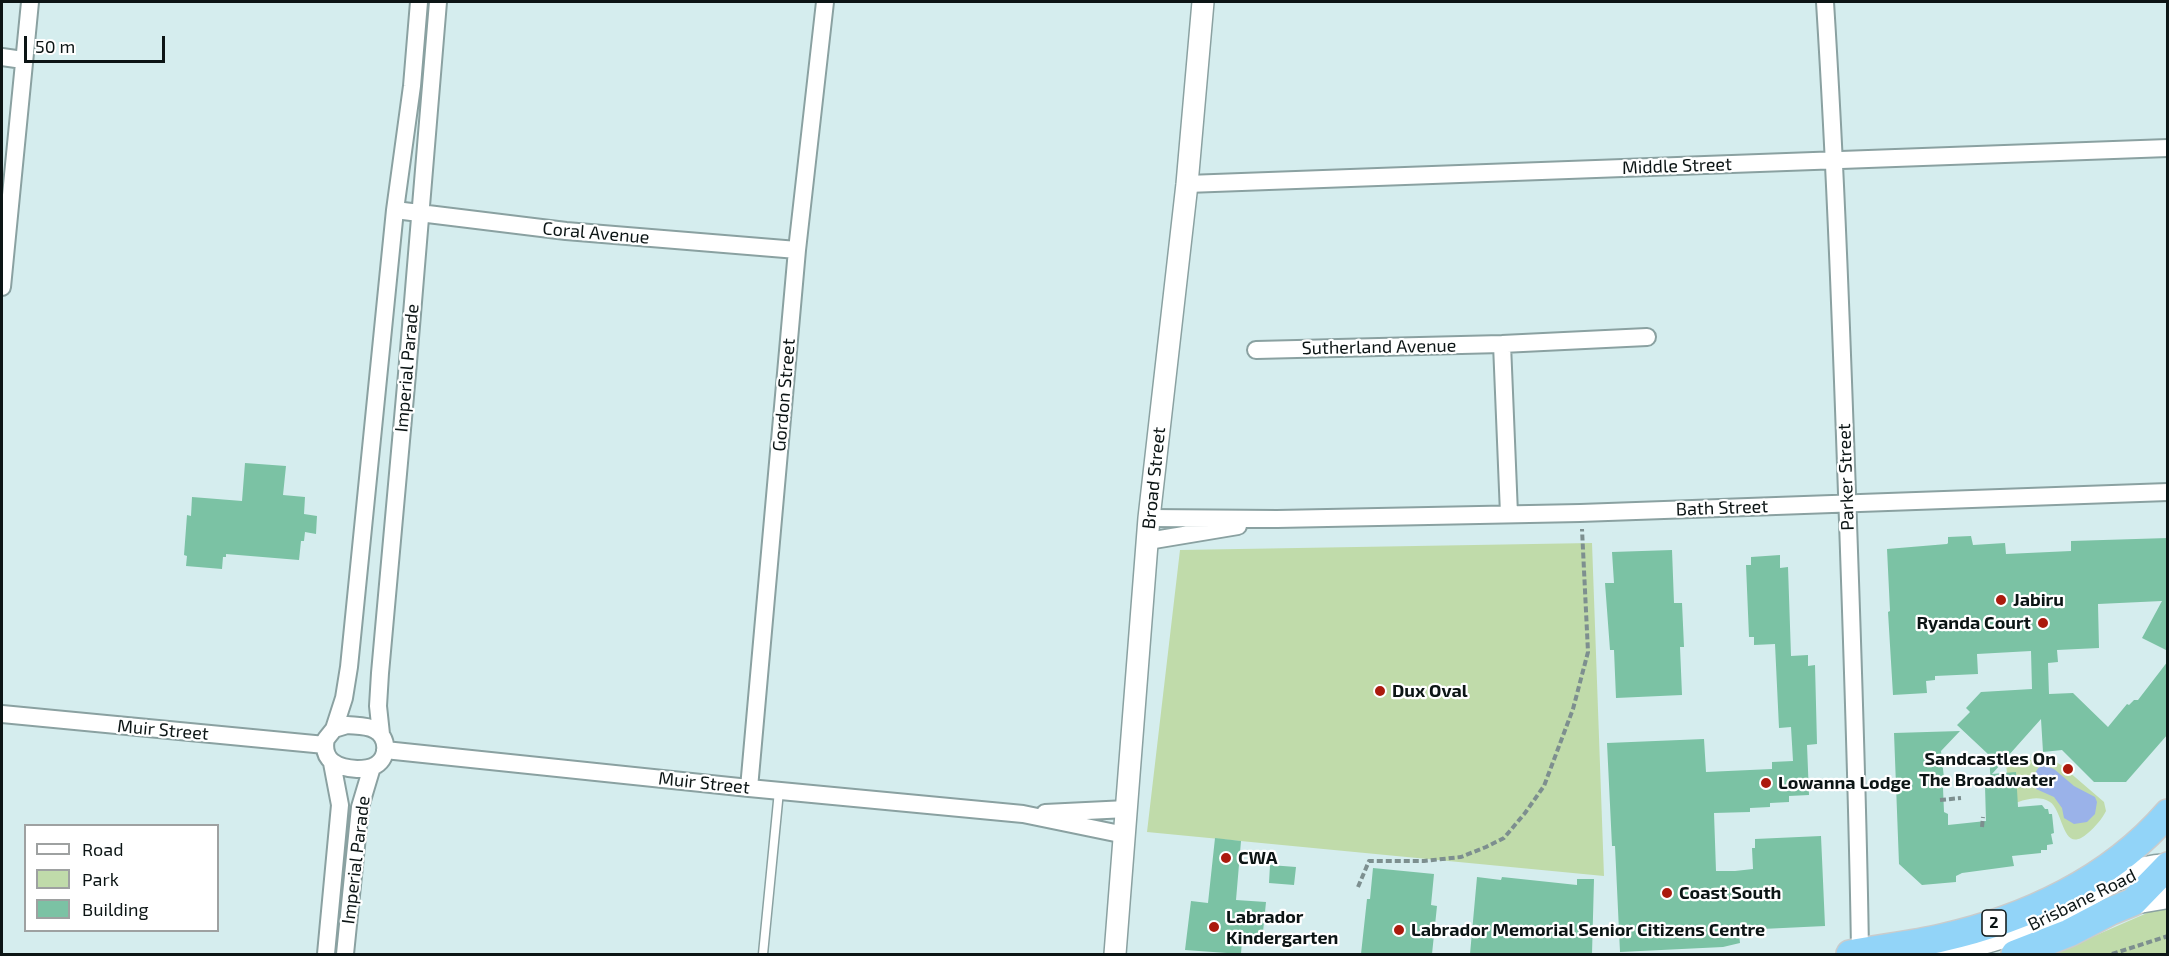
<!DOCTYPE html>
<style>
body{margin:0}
#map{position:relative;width:2169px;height:956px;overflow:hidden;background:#d5edee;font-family:"Exo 2",sans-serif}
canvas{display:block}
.frame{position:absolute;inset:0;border:3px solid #0c1515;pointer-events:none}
.legend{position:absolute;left:24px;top:824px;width:195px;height:108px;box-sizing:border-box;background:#fff;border:2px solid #9ea1a1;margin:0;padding:8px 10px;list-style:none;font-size:18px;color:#0c1515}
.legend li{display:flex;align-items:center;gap:12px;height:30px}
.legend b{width:30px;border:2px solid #9ea1a1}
.scale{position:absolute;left:24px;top:36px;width:141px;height:27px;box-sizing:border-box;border:3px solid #0c1515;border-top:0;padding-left:8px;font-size:18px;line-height:21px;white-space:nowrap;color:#0c1515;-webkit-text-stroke:4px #fff;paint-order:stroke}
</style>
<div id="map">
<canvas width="2169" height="956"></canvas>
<div class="frame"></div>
<ul class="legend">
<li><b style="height:8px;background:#fff"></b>Road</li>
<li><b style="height:16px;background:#c0dbaa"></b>Park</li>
<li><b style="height:16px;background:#7bc2a4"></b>Building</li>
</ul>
<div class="scale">50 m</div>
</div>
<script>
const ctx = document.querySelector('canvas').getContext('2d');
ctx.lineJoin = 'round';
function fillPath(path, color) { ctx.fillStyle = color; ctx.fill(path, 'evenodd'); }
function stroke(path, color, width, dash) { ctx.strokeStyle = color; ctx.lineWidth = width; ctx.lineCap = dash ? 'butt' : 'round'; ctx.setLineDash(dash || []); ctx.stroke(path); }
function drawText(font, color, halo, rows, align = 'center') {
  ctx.font = font + ' "Exo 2",sans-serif'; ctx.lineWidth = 4.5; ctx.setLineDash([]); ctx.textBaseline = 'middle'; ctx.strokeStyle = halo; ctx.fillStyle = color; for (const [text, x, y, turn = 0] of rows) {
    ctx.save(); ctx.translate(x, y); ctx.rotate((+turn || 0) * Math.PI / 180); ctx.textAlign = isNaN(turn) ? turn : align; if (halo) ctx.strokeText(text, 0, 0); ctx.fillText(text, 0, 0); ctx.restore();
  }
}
fillPath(new Path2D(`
 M1592,543L1604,876L1147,832L1180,550Z
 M2015,760H2053L2061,765L2104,802L2106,811C2102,819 2095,827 2088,833C2062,856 2064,811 2050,802C2037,794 2022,801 2009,805L2007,783L2017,782L2016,773H2007L2006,764Z
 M2167,909V954H2053L2154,910Z`), '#c0dbaa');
fillPath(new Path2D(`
 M2045,766L2054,769L2074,786L2095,797L2097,802L2095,814L2087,822L2074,824L2064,818L2062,808L2054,797L2036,789L2035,773L2039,767Z`), '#9ab2e9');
fillPath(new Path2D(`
 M245,463L286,466L283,495L305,497L304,514L317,516L316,534L305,532L304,541H301L299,560L226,554V557H223L222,569L186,566L187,556L184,555L187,515L191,516L192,497L242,501Z
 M1971,536L1973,545L2005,543L2006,554L2071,551V541L2168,538V651L2142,638L2162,601L2098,604L2099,648L2057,650L2058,662L2048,663L2049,694L2073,693L2108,727L2127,704L2129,705L2134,700H2138L2168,661V734L2126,782H2094L2062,750L2043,752L2041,719L1992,774L2016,772L2018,807L2042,805L2045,809H2048L2049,814H2052L2054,833L2051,834L2053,844L2047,845V850H2041V853L2012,856L2014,866L1962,873L1956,876V882L1922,885L1899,864L1894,733L1960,731L1941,751L1944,778L1950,782L1943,788L1944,812L1948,814V825L1986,821L1985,786H1991L1989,755L1957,725L1970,712L1966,708L1981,692L2032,689L2031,651L1977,654L1978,674L1935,676V680L1926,681L1927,693L1893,695L1888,612L1890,611L1887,549L1947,544L1948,543V537Z
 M1672,550L1674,603H1682L1684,647H1680L1682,695L1616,698L1614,650H1610L1605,583H1614L1612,552Z
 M1780,555V568L1788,567L1791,656L1808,655V666L1815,665L1817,744L1807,745L1809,795L1789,796V802L1770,803V807L1750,808V812L1714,813L1716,871H1735L1753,869L1752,848H1755V839L1821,836L1825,926L1762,929L1763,932L1739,933L1740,943L1723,947L1620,952L1615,846H1612L1607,743L1704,739L1706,772L1772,769V762L1793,761L1791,727L1779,728L1775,644L1754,645V637H1749L1746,565H1751V557Z
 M1215,838L1241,841L1236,900L1266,902L1262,942L1242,940L1241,954L1185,950L1191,901L1208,903Z
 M1270,865L1296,867L1294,885L1269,883Z
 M1373,868L1434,874L1431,905L1437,906L1432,954H1361L1367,899H1370Z
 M1477,877L1501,880L1502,877L1577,885V879H1594L1592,954H1470Z`), '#7bc2a4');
const service = new Path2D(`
 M763,954L779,791`);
const minor = new Path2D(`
 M1825,2C1836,175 1842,349 1848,522C1853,666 1858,809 1860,952
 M2,57L23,60
 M1187,184L2168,148
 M395,210L566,231L797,250
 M2,287L30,2
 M1502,344L1509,514
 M1256,350L1502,344L1647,337
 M1149,518L1277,519L1580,513L2168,492
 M1148,541L1238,526
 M2,714L325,745
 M347,725C355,726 367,725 375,730C388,737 389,757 376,765C370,769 364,769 357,769C338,768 321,761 326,739L334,729Z
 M334,729L344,698L349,667L395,210L412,86L419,2
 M381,734L378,706L380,673L407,374L438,2
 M385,750L749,788L1023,814L1125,835
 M749,788L797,250L825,2
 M1045,813L1127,809
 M326,954L340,805L332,763
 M345,954L360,807L372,767`);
const tertiary = new Path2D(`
 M1115,954L1149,518L1187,184L1203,2`);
const secondary = new Path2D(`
 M2133,902L2168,896
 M1928,954C1970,946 2012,936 2051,917C2075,905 2099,886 2123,876C2137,870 2152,867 2168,866`);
const trunk = new Path2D(`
 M1850,954C1880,948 1911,945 1941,938C2026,919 2110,880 2168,813
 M2015,954L2069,933L2111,911L2133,902L2168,866`);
stroke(service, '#8aa1a1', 11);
stroke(minor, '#8aa1a1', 20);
stroke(tertiary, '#8aa1a1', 24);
stroke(secondary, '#8aa1a1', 27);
stroke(trunk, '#cacccc', 30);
stroke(new Path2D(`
 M1940,800L1961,798
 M1982,827L1983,817
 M1358,887L1369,861H1424L1461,857L1486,847L1504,838L1525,813L1544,786L1573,709L1588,652L1582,529
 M2112,954L2168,936`), '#7d8f8f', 4, [6, 3]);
stroke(service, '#fff', 8);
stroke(minor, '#fff', 16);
stroke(tertiary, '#fff', 21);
stroke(secondary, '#fff', 24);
stroke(trunk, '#92d4f8', 27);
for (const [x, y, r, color] of [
 [2001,600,6,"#ab1a0d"],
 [2043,623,6,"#ab1a0d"],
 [1380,691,6,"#ab1a0d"],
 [2068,769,6,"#ab1a0d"],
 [1766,783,6,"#ab1a0d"],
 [1226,858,6,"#ab1a0d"],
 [1667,893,6,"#ab1a0d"],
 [1214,927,6,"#ab1a0d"],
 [1399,930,6,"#ab1a0d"]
]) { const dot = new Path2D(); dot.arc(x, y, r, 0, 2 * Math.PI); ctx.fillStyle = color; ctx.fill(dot); stroke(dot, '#fff', 2); }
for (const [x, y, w] of [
 [1994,923,24]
]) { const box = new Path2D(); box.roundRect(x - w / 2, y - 13, w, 26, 4.5); ctx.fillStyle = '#fff'; ctx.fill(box); stroke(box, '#0c1515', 1.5); }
drawText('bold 16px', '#0c1515', null, [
 ["2",1994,923]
]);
drawText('18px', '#0c1515', '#fff', [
 ["Middle Street",1677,166,-2],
 ["Coral Avenue",596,233,5],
 ["Sutherland Avenue",1379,347,-1],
 ["Imperial Parade",407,368,-85],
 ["Gordon Street",784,395,-85],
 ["Parker Street",1846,477,-92],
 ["Broad Street",1154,478,-84],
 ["Bath Street",1722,508,-2],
 ["Muir Street",163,730,5],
 ["Muir Street",704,783,6],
 ["Imperial Parade",356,860,-83],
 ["Brisbane Road",2082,900,-26]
]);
drawText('bold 18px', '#0c1515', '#fff', [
 ["Jabiru",2013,600],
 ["Ryanda Court",2031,623,"right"],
 ["Dux Oval",1392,691],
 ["Sandcastles On",2056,759,"right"],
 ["The Broadwater",2056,780,"right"],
 ["Lowanna Lodge",1778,783],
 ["CWA",1238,858],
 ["Coast South",1679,893],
 ["Labrador",1226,917],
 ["Kindergarten",1226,938],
 ["Labrador Memorial Senior Citizens Centre",1411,930]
], 'left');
</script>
